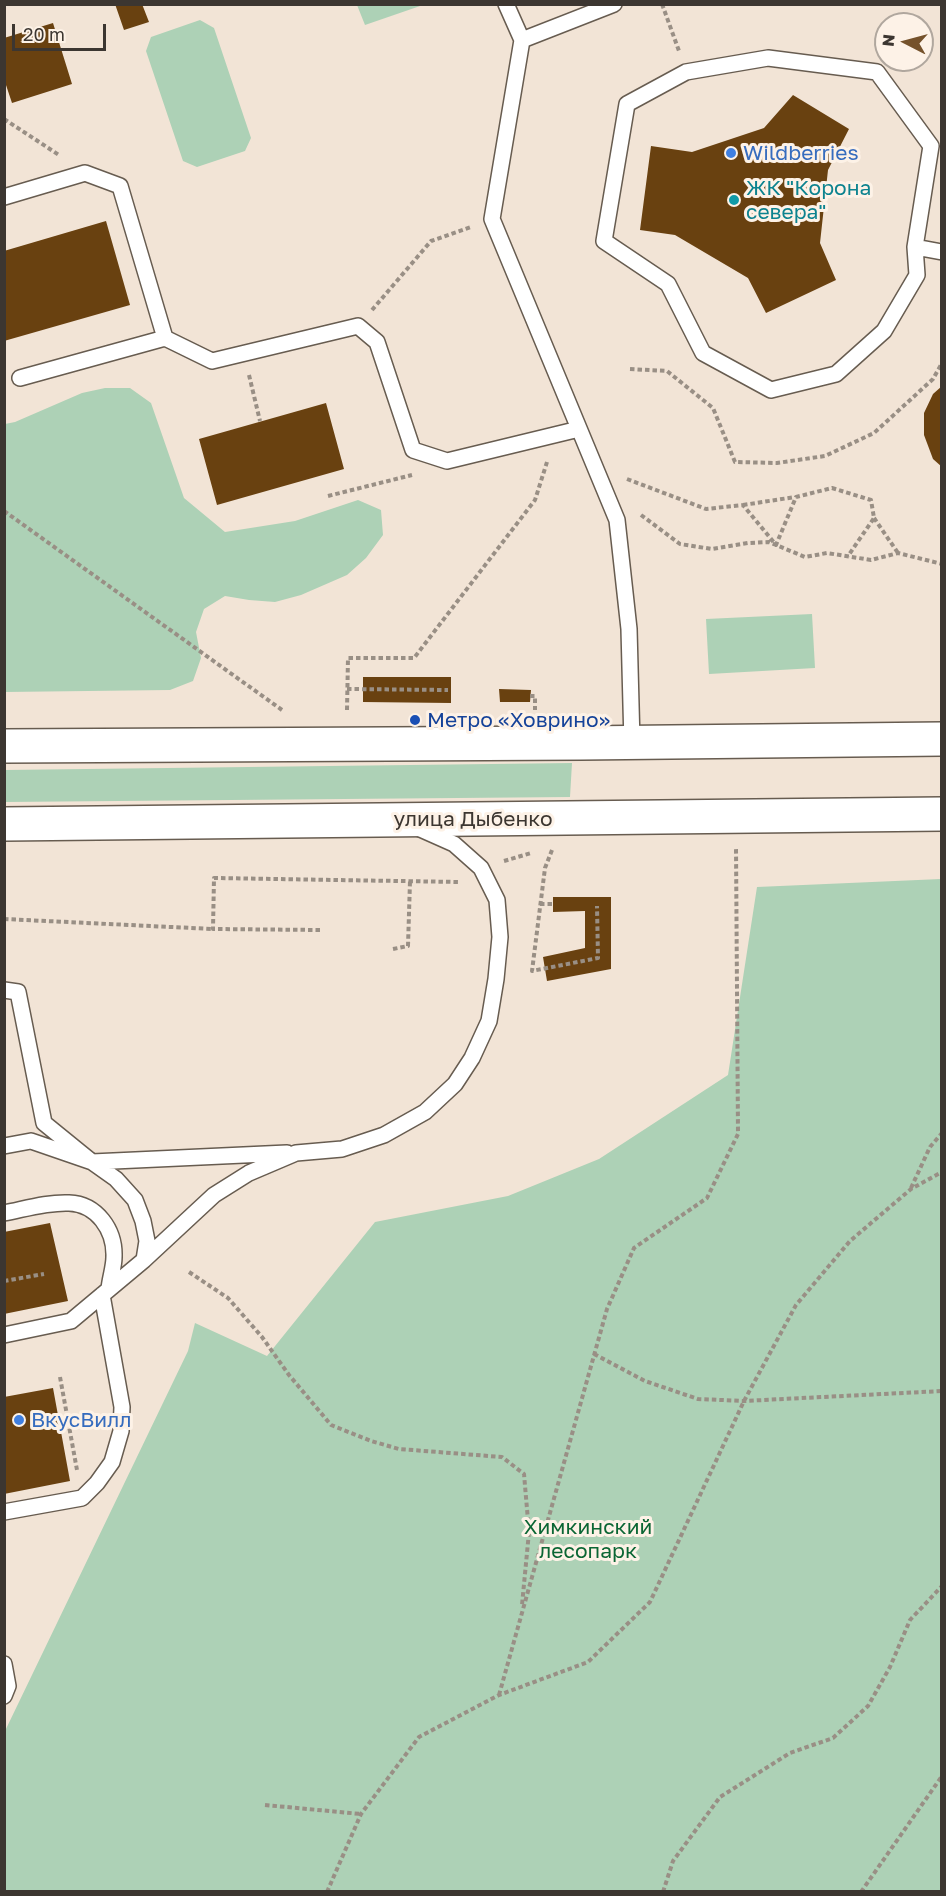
<!DOCTYPE html>
<meta charset="utf-8">
<style>
body{margin:0}
#map{position:relative;width:946px;height:1896px;overflow:hidden;background:#f2e4d6;font-family:"Golos Text",sans-serif}
canvas{display:block}
.frame{position:absolute;inset:0;border:6px solid #3c3631;pointer-events:none}
.north{position:absolute;left:874px;top:12px;width:60px;height:60px;box-sizing:border-box;background:#fdf2e7;border:2px solid #b0a79e;border-radius:50%;rotate:276deg;font-size:16px;font-weight:700;line-height:24px;text-align:center;color:#3c3631}
.north::after{content:'';display:block;margin:auto;width:21px;height:27px;background:#75522b;clip-path:polygon(50% 0,100% 100%,50% 72%,0 100%)}
.scale{position:absolute;left:12px;top:24px;width:94px;height:27px;box-sizing:border-box;border:3px solid #3c3631;border-top:0;padding-left:8px;font-size:18px;line-height:21px;white-space:nowrap;color:#3c3631;-webkit-text-stroke:4px #fdf2e7;paint-order:stroke}
</style>
<div id="map">
<canvas width="946" height="1896"></canvas>
<div class="frame"></div>
<div class="north">N</div>
<div class="scale">20 m</div>
</div>
<script>
const ctx = document.querySelector('canvas').getContext('2d');
ctx.lineJoin = 'round';
function fillPath(path, color) { ctx.fillStyle = color; ctx.fill(path, 'evenodd'); }
function stroke(path, color, width, dash) { ctx.strokeStyle = color; ctx.lineWidth = width; ctx.lineCap = dash ? 'butt' : 'round'; ctx.setLineDash(dash || []); ctx.stroke(path); }
function drawText(font, color, halo, rows, align = 'center') {
  ctx.font = font + ' "Golos Text",sans-serif'; ctx.lineWidth = 6; ctx.setLineDash([]); ctx.textBaseline = 'middle'; ctx.strokeStyle = halo; ctx.fillStyle = color; for (const [text, x, y, turn = 0] of rows) {
    ctx.save(); ctx.translate(x, y); ctx.rotate((+turn || 0) * Math.PI / 180); ctx.textAlign = isNaN(turn) ? turn : align; if (halo) ctx.strokeText(text, 0, 0); ctx.fillText(text, 0, 0); ctx.restore();
  }
}
fillPath(new Path2D(`
 M357,5V4L423,5L365,25Z
 M200,20L214,28L251,138L245,151L197,167L183,161L146,51L151,37Z
 M105,388H130L151,403L184,498L225,532L295,521L358,500L381,510L383,535L366,558L347,575L301,595L275,602L249,600L225,596L204,609L196,632L201,658L193,681L170,690L5,692V424L15,422L82,393Z
 M812,614L815,668L709,674L706,619Z
 M572,763L570,797L5,802V770Z
 M941,879V1891H5V1731L188,1351L195,1323L267,1356L375,1222L508,1196L599,1159L728,1075L757,887Z`), '#add1b6');
fillPath(new Path2D(`
 M115,4H142L149,22L124,30Z
 M53,23L72,84L12,103L4,79V38Z
 M793,95L849,129L828,170L820,243L836,280L766,313L748,278L675,235L640,230L651,146L692,152L764,128Z
 M106,221L130,305L4,341V251Z
 M942,386V467L933,459L924,435V413L933,394Z
 M326,403L344,469L217,505L199,439Z
 M363,677H451V703L363,702Z
 M499,689L531,690L530,702H500Z
 M553,897H611V969L547,981L543,957L585,948V911L553,912Z
 M50,1223L68,1301L4,1314V1232Z
 M53,1388L70,1481L4,1494V1397Z`), '#694110');
const lane = new Path2D(`
 M506,4L522,40L492,219L617,520L629,629L632,743
 M522,40L614,4
 M768,58L877,72L931,146L915,247L917,275L884,331L836,374L771,390L703,353L668,284L604,241L627,104L686,72Z
 M4,197L85,173L120,186L165,338
 M915,247L942,252
 M20,378L165,338L212,361L358,326L377,342L413,450L447,461L579,429
 M4,990L18,992L44,1123L92,1162L287,1153
 M4,1146L31,1141L92,1162L116,1179L135,1200L143,1221L147,1241L144,1260
 M4,1213C25,1209 47,1202 69,1203C97,1204 115,1230 114,1257C114,1267 110,1278 109,1289
 M4,1335L71,1321L144,1260L214,1195L249,1173L296,1153L342,1149L384,1135L425,1112L455,1084L472,1058L489,1021L496,979L500,937L497,900L481,868L454,844L418,828
 M4,1512L82,1498L97,1483L112,1462L121,1431L122,1407L102,1295
 M4,1664L8,1686L4,1696`);
const secondary = new Path2D(`
 M4,746L581,743L942,739
 M4,824L942,814`);
stroke(lane, '#675c50', 18);
stroke(secondary, '#675c50', 36);
stroke(new Path2D(`
 M662,4L679,51
 M4,119L59,155
 M372,310L431,241L471,227
 M630,369L667,371L713,408L735,462L777,463L825,456L874,433L933,379L942,363
 M249,375L260,421
 M627,479L706,509L743,505L776,545L796,497L832,488L871,500L874,518L848,556
 M328,496L412,475
 M743,505L795,497
 M4,511L282,710
 M641,515L680,544L712,549L748,543L769,542L805,557L827,553L871,560L898,553L942,564
 M874,518L898,553
 M347,689L448,690
 M530,696H535V710
 M347,710L348,658H414L535,500L547,462
 M552,850L545,868L532,971L598,958L597,906
 M504,861L531,853
 M540,904H553
 M4,919L213,929
 M320,930L213,929L214,878L460,882
 M393,949L408,946L410,881
 M911,1188L930,1147L942,1133
 M189,1272L228,1298L262,1337L289,1375L331,1425L371,1441L399,1449L502,1457L524,1474L529,1532L522,1605
 M4,1281L44,1274
 M594,1354L645,1381L698,1399L744,1401L942,1391
 M60,1377L77,1470
 M499,1695L607,1309L634,1248L707,1198L738,1134L736,847
 M265,1805L361,1814
 M327,1892L361,1814L419,1737L499,1695L588,1662L650,1602L744,1401L796,1305L850,1241L911,1189L942,1172
 M663,1892L673,1861L720,1797L790,1753L833,1738L868,1706L890,1667L910,1620L942,1586
 M861,1892L942,1776`), '#998f85', 4, [4.5, 3]);
stroke(lane, '#fff', 15);
stroke(secondary, '#fff', 33);
for (const [x, y, r, color] of [
 [731,153,6,"#3f7fe0"],
 [734,200,6,"#0f9aa8"],
 [415,720,6,"#1a4fb4"],
 [19,1420,6,"#3f7fe0"]
]) { const dot = new Path2D(); dot.arc(x, y, r, 0, 2 * Math.PI); ctx.fillStyle = color; ctx.fill(dot); stroke(dot, '#fdf2e7', 2); }
drawText('21px', '#366cbe', '#fdf2e7', [
 ["Wildberries",743,153],
 ["ВкусВилл",31,1420]
], 'left');
drawText('21px', '#0d838f', '#fdf2e7', [
 ["ЖК \"Корона",746,188],
 ["севера\"",746,212]
], 'left');
drawText('21px', '#164399', '#fdf2e7', [
 ["Метро «Ховрино»",427,720]
], 'left');
drawText('21px', '#3c3631', '#fdf2e7', [
 ["улица Дыбенко",473,819]
]);
drawText('21px', '#0b6634', '#fdf2e7', [
 ["Химкинский",588,1527],
 ["лесопарк",588,1551]
]);
</script>
